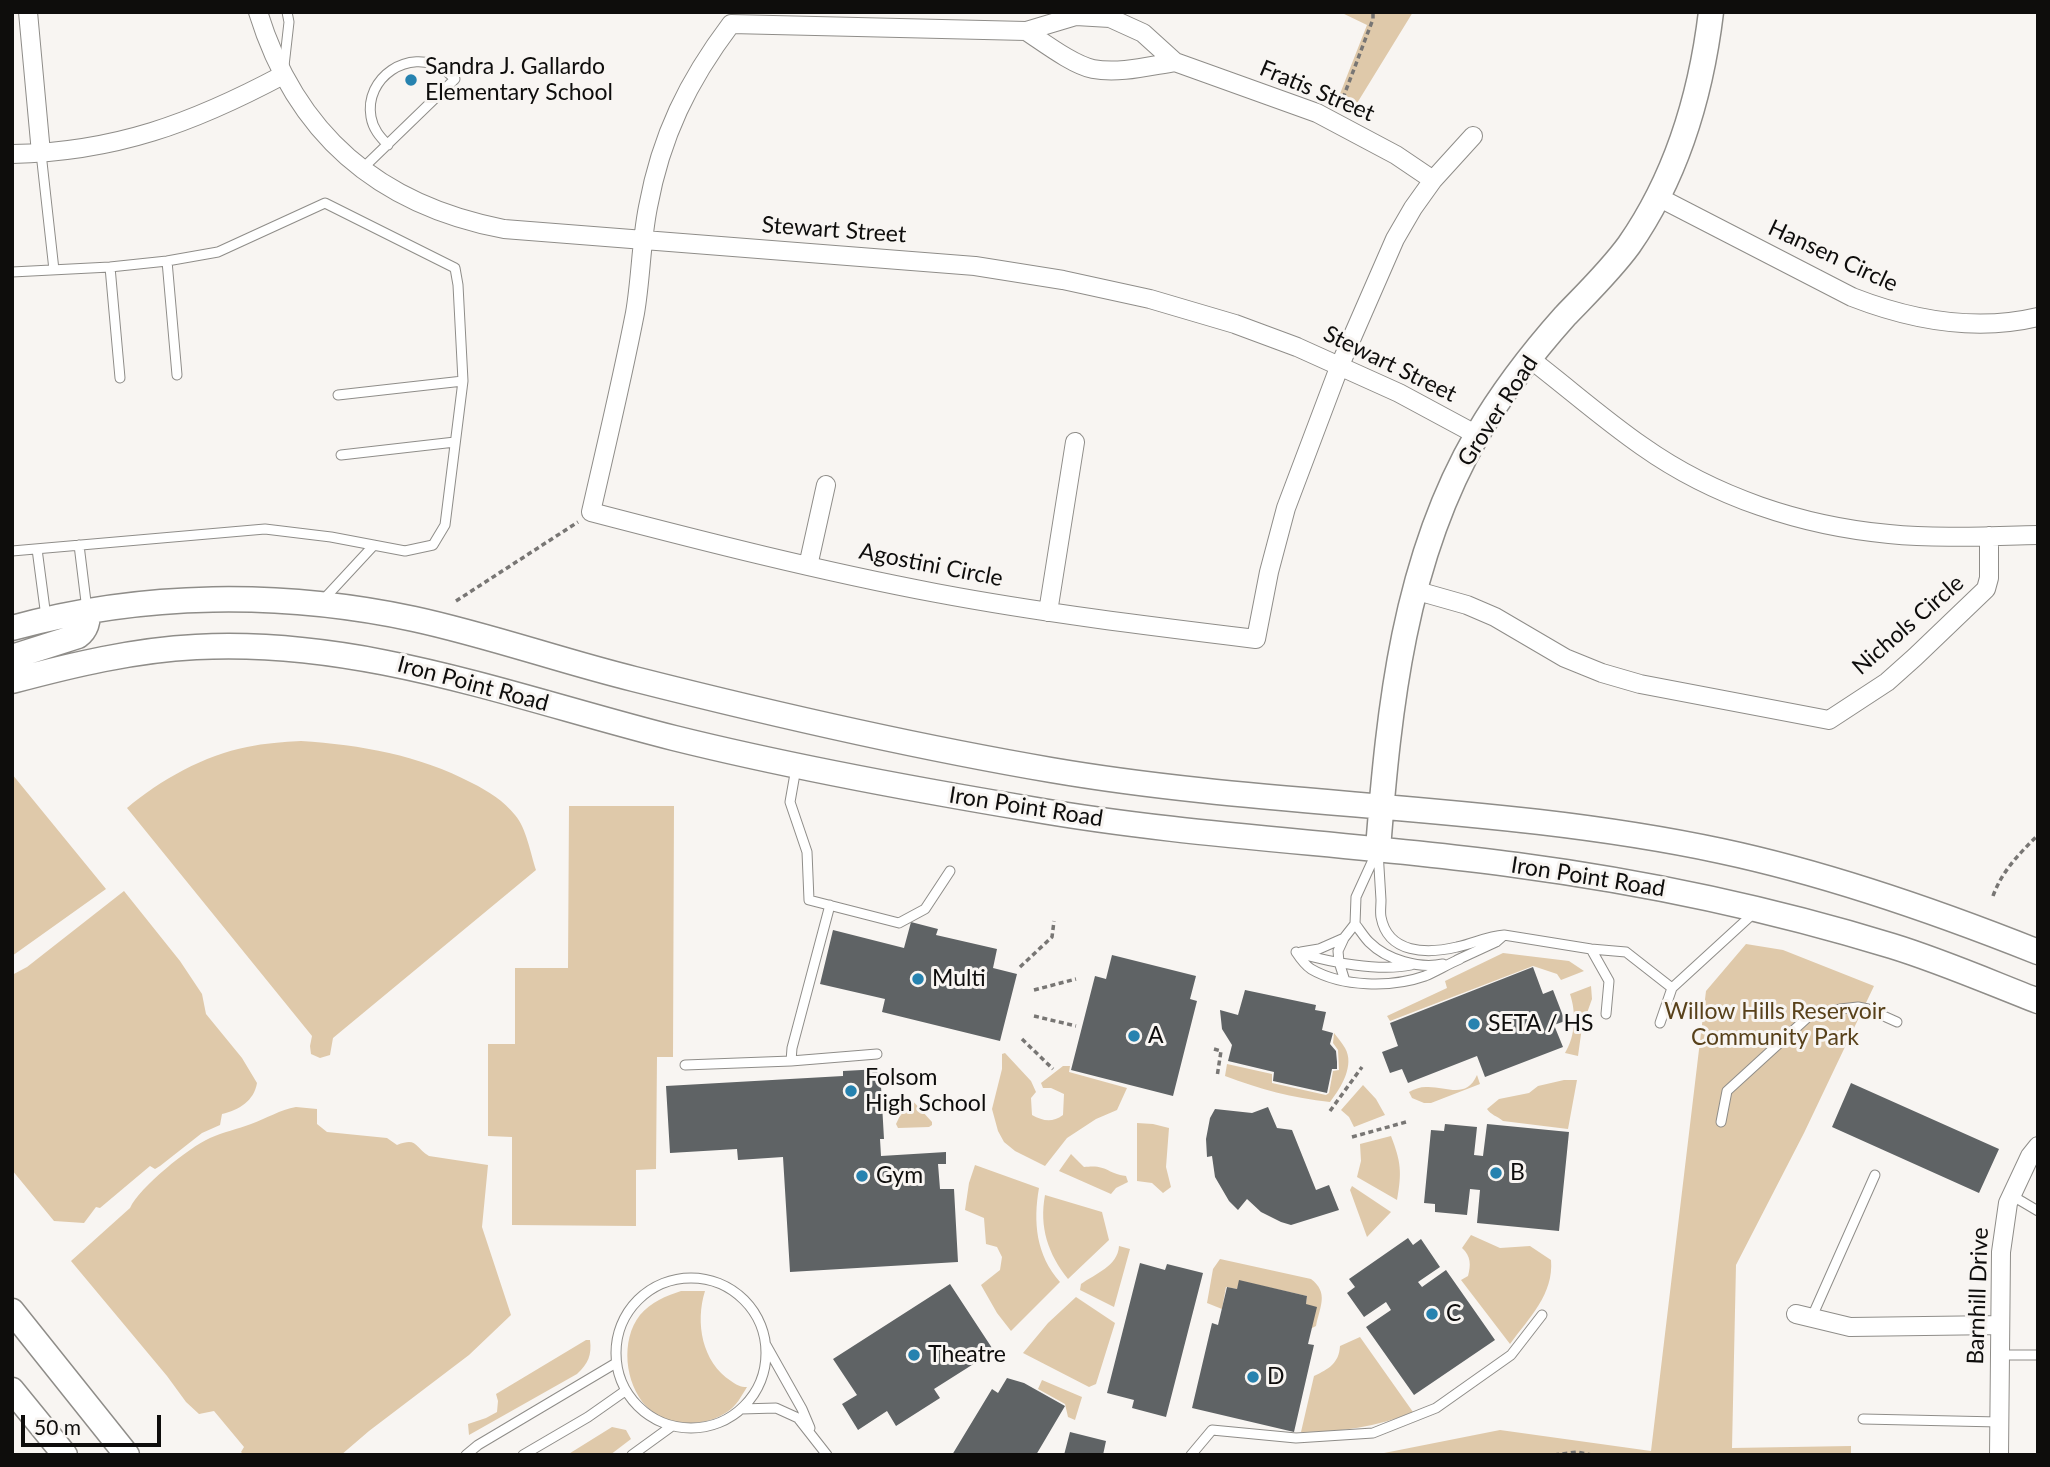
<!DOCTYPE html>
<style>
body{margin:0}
#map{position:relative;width:2050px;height:1467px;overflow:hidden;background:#f8f5f2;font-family:Lato,sans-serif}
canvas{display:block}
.frame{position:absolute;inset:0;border:14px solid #0e0d0c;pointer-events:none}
.scale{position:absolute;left:21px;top:1415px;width:140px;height:32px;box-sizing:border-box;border:4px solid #0e0d0c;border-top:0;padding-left:9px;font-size:21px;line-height:24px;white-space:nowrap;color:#0e0d0c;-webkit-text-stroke:5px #f8f5f2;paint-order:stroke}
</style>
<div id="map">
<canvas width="2050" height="1467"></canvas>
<div class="frame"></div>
<div class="scale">50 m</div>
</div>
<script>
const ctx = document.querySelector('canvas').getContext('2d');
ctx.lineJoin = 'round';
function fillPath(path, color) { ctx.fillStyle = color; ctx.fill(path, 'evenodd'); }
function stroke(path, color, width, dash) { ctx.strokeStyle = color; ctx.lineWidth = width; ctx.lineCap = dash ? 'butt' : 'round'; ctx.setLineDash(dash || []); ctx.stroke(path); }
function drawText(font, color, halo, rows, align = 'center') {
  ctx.font = font + ' Lato,sans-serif'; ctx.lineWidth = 6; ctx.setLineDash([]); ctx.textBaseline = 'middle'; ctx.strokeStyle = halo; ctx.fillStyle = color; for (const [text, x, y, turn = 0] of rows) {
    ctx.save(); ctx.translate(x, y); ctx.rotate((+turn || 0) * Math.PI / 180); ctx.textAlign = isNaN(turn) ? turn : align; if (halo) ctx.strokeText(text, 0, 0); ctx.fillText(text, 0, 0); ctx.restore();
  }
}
fillPath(new Path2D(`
 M1340,12H1413L1351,113L1336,104L1367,25Z
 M301,741C361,745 419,755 472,783C488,791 504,801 515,815C526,827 531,855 536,870L333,1038L330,1055L320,1058L311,1054L310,1046L312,1036L127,808C160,780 205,755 247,747C265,743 283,742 301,741Z
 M12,774L106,889L12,956Z
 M569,806H674L673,1057H657L656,1169L636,1170V1226L512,1225V1137L488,1136V1044H515V968H568Z
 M124,891L180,961L202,994L206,1014L242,1058L257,1083C254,1101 239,1110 222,1114L220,1125L202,1133L160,1166L155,1169L150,1166L100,1208L96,1207L84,1223L54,1221L12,1170V975L27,967Z
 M1746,944L1783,950L1874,986L1804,1133L1736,1265L1732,1448L1851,1446V1455H1374L1500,1430L1651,1451L1706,991Z
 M1503,953L1569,961L1584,971L1561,980L1557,974L1533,966L1390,1021L1387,1016L1447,988L1445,981Z
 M1591,986L1592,999L1582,1027L1578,1056L1565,1053C1576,1035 1576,1012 1570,994Z
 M1334,1033C1338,1038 1342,1043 1345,1048C1355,1065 1341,1088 1330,1102C1292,1098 1260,1089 1225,1076L1227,1064L1272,1074V1083L1326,1095L1329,1093L1333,1071L1339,1070L1338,1050L1333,1043Z
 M1005,1053L1031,1081L1036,1092L1031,1098L1032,1115C1043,1121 1052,1123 1063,1115L1064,1094L1051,1088H1043L1041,1083L1063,1066H1070L1069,1072L1127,1088L1117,1110L1096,1119L1067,1138L1045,1166L1015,1151L1004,1142L998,1131L992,1109L1002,1069V1054Z
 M1477,1075L1480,1084L1431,1103H1424L1412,1098L1409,1092C1414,1089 1420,1087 1426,1087C1446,1086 1466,1100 1477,1075Z
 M1564,1080H1577L1568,1129L1503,1121C1497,1116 1491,1115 1487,1109L1499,1099L1529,1093L1538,1086Z
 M1363,1085L1376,1099L1385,1115L1354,1127L1349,1117L1341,1110Z
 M908,1099H911L932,1122V1125L929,1127L898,1128L896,1124Z
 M296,1107L317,1109V1124L327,1132L387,1138L397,1145C418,1137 414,1147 429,1156L488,1165L482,1227L511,1315L469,1355L369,1431L341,1455H244L241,1452L244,1447L214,1411L199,1414L186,1402L167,1376L71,1261L130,1208C140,1187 188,1148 210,1138C223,1132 238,1129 251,1124C267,1118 280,1110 296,1107Z
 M1137,1123L1153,1124L1169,1128L1166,1167L1171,1187L1163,1193L1152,1183L1137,1181Z
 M1391,1136C1401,1162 1402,1172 1397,1200L1357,1177L1361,1161L1360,1144Z
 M1071,1154L1084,1167C1107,1164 1106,1173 1126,1176L1128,1182L1116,1188L1111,1194L1059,1171Z
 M975,1165L1039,1188C1033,1222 1036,1255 1060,1282L1011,1331L997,1313L981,1285L1000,1270L1002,1257L997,1247L986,1244L984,1218L965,1210L969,1183Z
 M1352,1186L1391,1212L1367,1237L1350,1190Z
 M1045,1195L1102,1212L1109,1240L1068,1279C1048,1254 1039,1227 1045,1195Z
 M1471,1235L1500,1248L1530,1246L1551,1260C1554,1294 1529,1318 1510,1344L1461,1280L1468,1276C1471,1265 1471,1256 1462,1248Z
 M1119,1246L1130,1249L1114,1307L1080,1290L1081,1284C1095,1274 1118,1266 1119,1246Z
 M1220,1259L1311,1279C1329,1293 1320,1306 1316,1326L1312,1328L1306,1304L1307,1296L1240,1281L1237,1289L1226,1287L1222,1309L1207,1303L1213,1269Z
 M681,1291H705C695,1323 702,1362 731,1381C737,1385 740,1387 747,1387C742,1395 736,1407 727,1412C704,1428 666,1427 646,1406C625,1384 620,1340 640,1315C651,1302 666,1296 681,1291Z
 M1076,1297L1115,1323L1096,1384L1089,1387L1023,1353L1048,1323Z
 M1360,1337L1413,1412C1378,1427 1338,1432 1301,1432L1314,1376C1329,1369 1339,1363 1340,1346Z
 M586,1340H590C592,1355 588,1364 577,1374L469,1435L468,1424L486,1418L497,1412L498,1401L496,1394Z
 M1042,1380L1082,1397L1075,1420L1068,1417L1065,1404L1038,1389Z
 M612,1427L626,1430L631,1439L610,1455H567Z`), '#dfc9aa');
fillPath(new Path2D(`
 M911,922L938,929L936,935L997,949L993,968L1017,974L1000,1041L882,1012L885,999L820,984L833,930L904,948Z
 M1112,955L1196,976L1190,999L1197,1001L1173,1096L1071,1070L1095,976L1106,979Z
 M1533,967L1543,994L1553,990L1565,1021L1554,1025L1563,1047L1485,1077L1477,1056L1408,1083L1402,1069L1390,1073L1382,1052L1398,1046L1390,1023Z
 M1245,990L1316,1005L1315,1010L1326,1012L1322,1030L1333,1033L1330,1044L1336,1051L1337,1062V1069H1332L1327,1093L1273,1081L1274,1072L1228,1061L1232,1045L1222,1029L1220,1010L1238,1015Z
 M880,1069L884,1139H880L881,1156L946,1152V1164H938L940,1189H954L958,1262L790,1272L783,1157L738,1160L737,1149L670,1153L666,1086L843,1076V1071Z
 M1851,1083L1999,1149L1979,1193L1832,1127Z
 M1268,1107L1277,1128L1292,1130L1316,1190L1329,1185L1339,1210L1291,1225L1281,1222L1261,1212L1247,1199L1238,1210L1229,1201L1215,1177L1212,1156L1207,1157L1206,1139L1210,1118L1215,1109L1252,1113Z
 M1445,1124L1477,1127L1474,1155L1483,1156L1487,1124L1569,1132L1559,1231L1477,1223L1480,1190L1470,1189L1467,1215L1435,1212V1204L1424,1203L1431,1130L1444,1131Z
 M1408,1238L1413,1245L1421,1239L1440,1267L1418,1282L1422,1287L1446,1270L1495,1340L1414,1395L1366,1327L1391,1310L1386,1302L1364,1317L1347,1293L1355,1287L1349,1279Z
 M1140,1263L1165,1270L1167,1264L1203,1273L1166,1417L1132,1408L1134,1400L1107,1393Z
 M1239,1280L1307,1296L1306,1304L1317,1307L1308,1344L1314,1345L1294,1432L1192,1408L1212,1323L1218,1325L1227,1287L1237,1289Z
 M950,1284L994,1351L934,1389L940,1398L896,1426L887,1411L858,1430L842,1404L857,1395L833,1359Z
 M1007,1378L1024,1383L1065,1406L1036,1455H952L992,1389L998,1393Z
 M1070,1432L1106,1441L1103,1455H1064Z`), '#5f6365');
const lane = new Path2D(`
 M284,66L289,22L287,12
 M41,153L54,270
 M362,169L455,79C451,76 447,71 443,69C409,47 364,78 371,117C373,129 380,137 388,145
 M167,261L177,375
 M110,267L120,378
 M12,272L110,267L167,261L218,252L325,203L455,268L458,285L463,381L445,525L433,545L405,551L331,537L265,529L12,551
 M338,395L463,381
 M341,455L455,442
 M79,545L87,610
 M37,549L46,617
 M323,600L374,545
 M796,768L790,802L807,852L809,900L899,923L925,909L950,871
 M1378,851C1379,868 1380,884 1381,900C1381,906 1380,912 1381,917C1388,954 1427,954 1457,947C1473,944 1487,936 1504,935L1591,949L1626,952L1672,988
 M1355,924C1360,930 1364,937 1369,942C1387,960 1419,969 1443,964
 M1591,949L1609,981L1606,1014
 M1296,952C1300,958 1305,965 1311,969C1342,987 1391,988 1425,976C1437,971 1448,964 1460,959
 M1301,952L1319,949L1344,938
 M1298,953C1330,962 1379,972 1411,965
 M1457,960L1496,942L1504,935
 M1345,981L1339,962L1338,951L1344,938L1355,924L1356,897L1377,851
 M1660,1023L1672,988L1755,912
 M791,1061L792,1048L830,905
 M685,1065L791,1061L877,1054
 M1721,1122L1727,1091L1808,1017L1840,1009L1858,1007L1868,1009L1897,1022
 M2011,1195L2038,1211
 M616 1353a75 75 0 1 1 150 0a75 75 0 1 1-150 0Z
 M1811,1319L1875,1175
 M766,1345L802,1409L810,1428
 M1999,1355H2038
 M741,1409L776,1408L798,1418L827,1455
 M1863,1419L1999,1422
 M466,1455L478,1445L616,1363
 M523,1455L588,1417L625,1391
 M632,1455L672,1426
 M1191,1455L1212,1430L1296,1438L1373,1433L1436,1408L1511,1355L1542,1315`);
const street = new Path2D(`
 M28,12L41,153
 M258,12C296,135 379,205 504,229L975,266L1063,280L1150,299L1235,324L1297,347L1399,393L1477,435
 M1026,31C1043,42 1073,65 1093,69C1119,74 1149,66 1175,62
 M12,154C115,152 193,123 283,75
 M1433,180L1396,155L1317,113L1175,62L1143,33L1110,18L1076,16L1026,31L731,24C688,81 661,136 648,207C641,242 641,278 635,313C622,380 606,446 591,512C706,542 820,571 936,593C1042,613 1149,626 1256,639L1269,572L1286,508L1340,365L1395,239L1413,208L1433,180L1473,136
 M1658,197L1852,297C1911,320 1975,332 2038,317
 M1529,358C1567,387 1603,419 1642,446C1714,497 1802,526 1889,534C1938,539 1989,536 2038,535
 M808,566L826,485
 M1414,590L1467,605L1495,617L1565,658L1602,673L1640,684L1829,720L1887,682L1915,657L1986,589L1989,578V536
 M1048,612L1075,442
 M1796,1314L1850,1327L1999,1325
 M1999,1455L2001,1252L2008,1203L2030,1156L2038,1146`);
const secondary = new Path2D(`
 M12,628C143,592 282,591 414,619C488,635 561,661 634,679C772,714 911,746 1051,770C1273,808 1501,804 1721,851C1829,874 1935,911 2038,952
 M12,657L78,636C86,630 89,621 87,611
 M12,681C72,665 134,650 196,647C361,638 516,698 674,738C791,767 911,789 1031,809C1191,837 1355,843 1516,865C1644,882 1768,908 1892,946C1941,961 1989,982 2038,1001
 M1378,849C1389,707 1404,561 1477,435C1502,392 1532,353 1565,316C1587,293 1610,271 1629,245C1677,176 1701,95 1711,12
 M12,1311L127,1455
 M12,1390L65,1455`);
stroke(lane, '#8f8d89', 11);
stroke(street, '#8f8d89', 20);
stroke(secondary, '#8f8d89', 27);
stroke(new Path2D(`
 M1340,106L1373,19V12
 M456,601L578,522
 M1993,896C2002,871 2019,854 2038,835
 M1020,967L1052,937L1054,921
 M1034,990L1076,979
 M1034,1016L1076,1026
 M1022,1039L1053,1069
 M1214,1049L1221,1051L1217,1077
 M1330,1111L1362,1067
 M1352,1137L1406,1122
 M1554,1455L1577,1452L1592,1455`), '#787674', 3.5, [5, 3.5]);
stroke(lane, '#fff', 9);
stroke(street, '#fff', 18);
stroke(secondary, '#fff', 24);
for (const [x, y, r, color] of [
 [411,80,7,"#2682af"],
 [918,979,7,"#2682af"],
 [1474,1024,7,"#2682af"],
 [1134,1036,7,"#2682af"],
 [851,1091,7,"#2682af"],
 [1496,1173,7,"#2682af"],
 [862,1176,7,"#2682af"],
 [1432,1314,7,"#2682af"],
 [914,1355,7,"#2682af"],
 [1253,1377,7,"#2682af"]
]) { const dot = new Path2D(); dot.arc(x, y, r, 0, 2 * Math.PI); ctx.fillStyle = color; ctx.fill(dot); stroke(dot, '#f8f5f2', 2.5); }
drawText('23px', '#0e0d0c', '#f8f5f2', [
 ["Sandra J. Gallardo",425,67],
 ["Elementary School",425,93],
 ["Multi",932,979],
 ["SETA / HS",1488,1024],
 ["A",1148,1036],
 ["Folsom",865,1078],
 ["High School",865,1104],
 ["B",1510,1173],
 ["Gym",876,1176],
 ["C",1446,1314],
 ["Theatre",928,1355],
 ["D",1267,1377]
], 'left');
drawText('23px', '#0e0d0c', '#f8f5f2', [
 ["Fratis Street",1317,91,23],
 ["Stewart Street",834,230,4],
 ["Hansen Circle",1833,256,25],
 ["Stewart Street",1390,364,26],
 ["Grover Road",1498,411,-57],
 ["Agostini Circle",931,565,11],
 ["Nichols Circle",1908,625,-41],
 ["Iron Point Road",473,684,15],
 ["Iron Point Road",1026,807,9],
 ["Iron Point Road",1588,877,9],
 ["Barnhill Drive",1978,1296,-88]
]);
drawText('23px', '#58411a', '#f8f5f2', [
 ["Willow Hills Reservoir",1775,1012],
 ["Community Park",1775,1038]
]);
</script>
